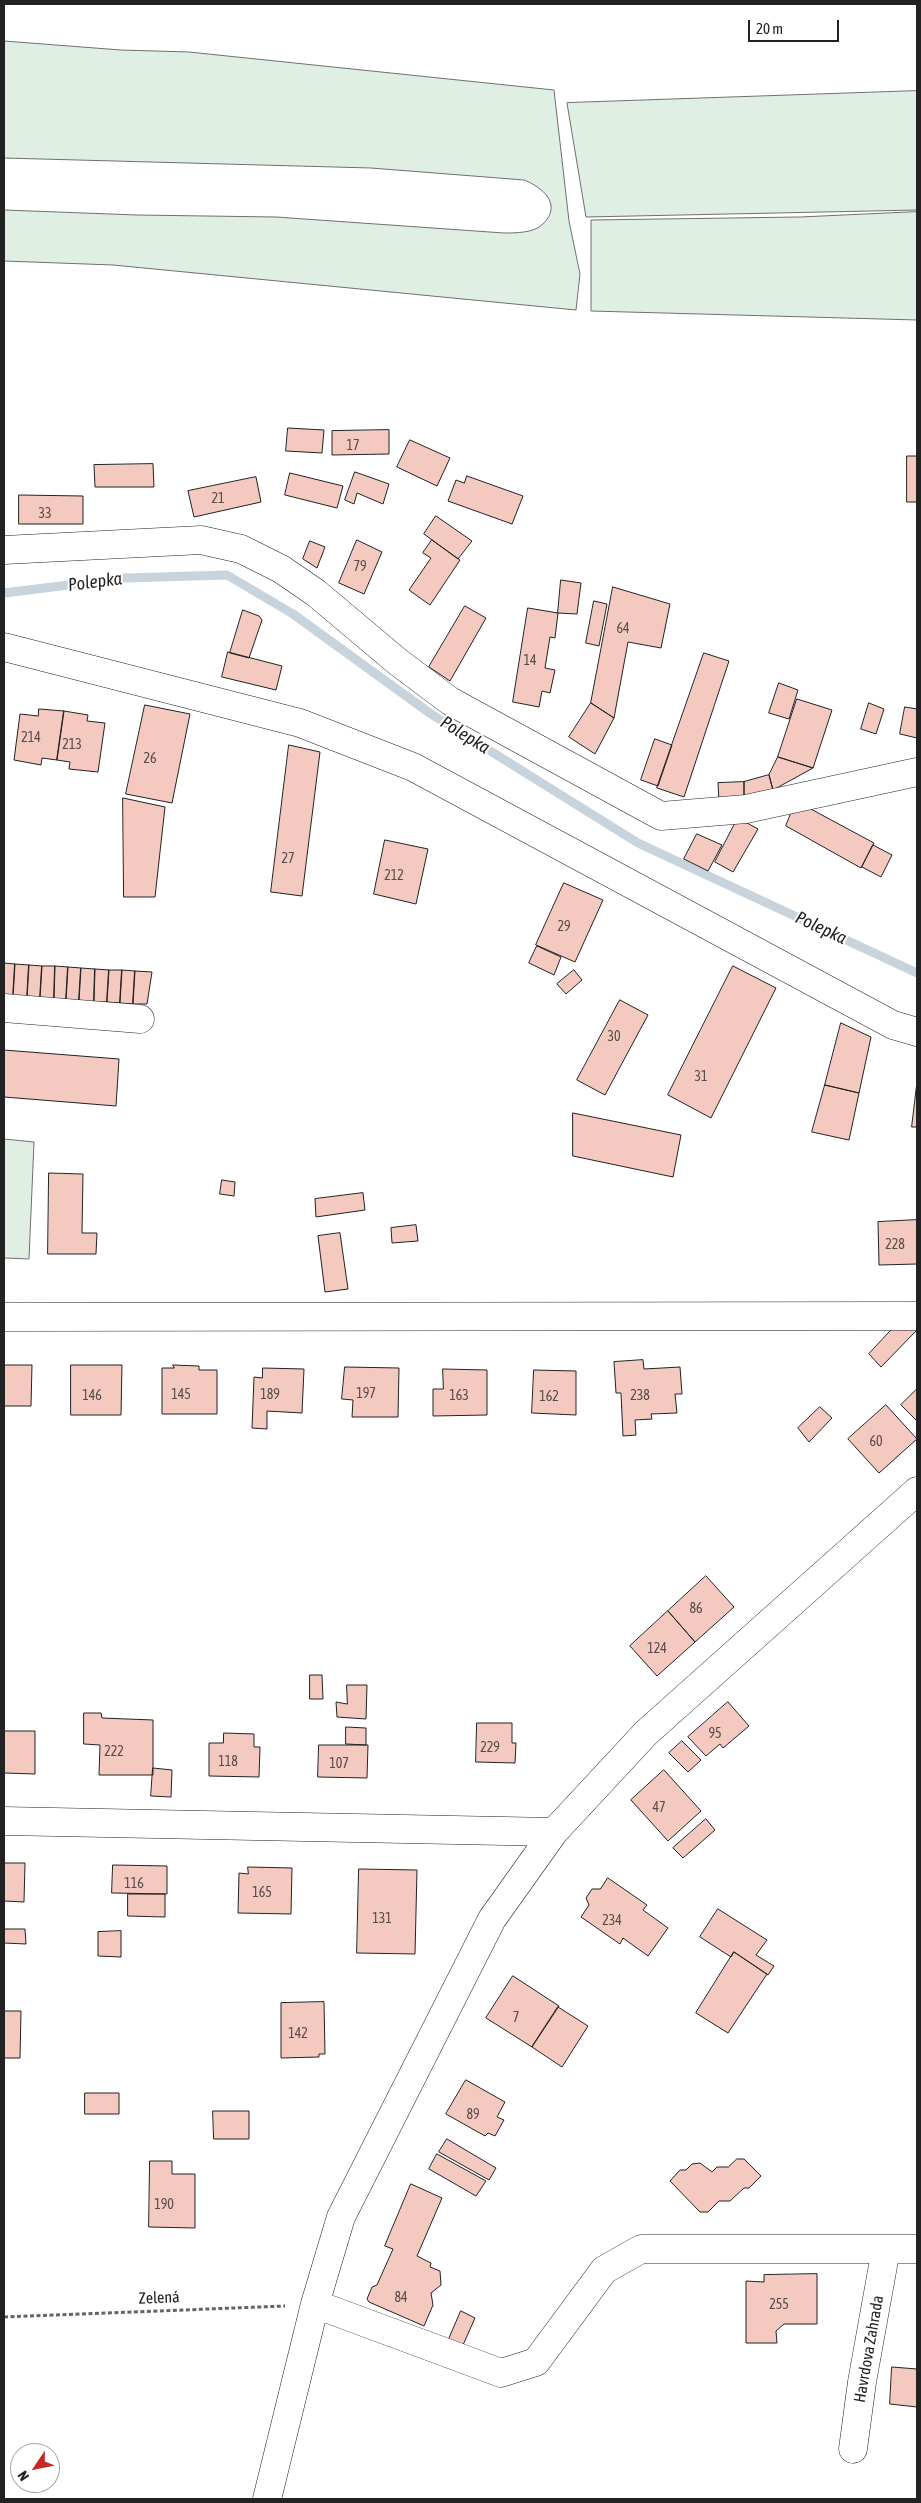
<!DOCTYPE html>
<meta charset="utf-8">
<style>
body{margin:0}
#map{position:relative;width:921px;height:2503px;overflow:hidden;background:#fff;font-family:"Asap Condensed",sans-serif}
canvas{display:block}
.frame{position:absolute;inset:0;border:5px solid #222;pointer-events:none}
.north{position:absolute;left:10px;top:2443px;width:50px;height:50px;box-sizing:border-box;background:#fff;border:1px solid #a7a7a7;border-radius:50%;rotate:236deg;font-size:14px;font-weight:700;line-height:20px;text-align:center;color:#222}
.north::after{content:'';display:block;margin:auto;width:18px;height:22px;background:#c62828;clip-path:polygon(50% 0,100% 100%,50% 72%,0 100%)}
.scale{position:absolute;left:748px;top:20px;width:91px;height:22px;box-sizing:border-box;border:2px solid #222;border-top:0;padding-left:6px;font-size:15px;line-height:18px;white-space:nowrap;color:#222;-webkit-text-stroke:4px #fff;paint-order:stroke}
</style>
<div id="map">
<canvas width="921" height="2503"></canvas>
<div class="frame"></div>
<div class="north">N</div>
<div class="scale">20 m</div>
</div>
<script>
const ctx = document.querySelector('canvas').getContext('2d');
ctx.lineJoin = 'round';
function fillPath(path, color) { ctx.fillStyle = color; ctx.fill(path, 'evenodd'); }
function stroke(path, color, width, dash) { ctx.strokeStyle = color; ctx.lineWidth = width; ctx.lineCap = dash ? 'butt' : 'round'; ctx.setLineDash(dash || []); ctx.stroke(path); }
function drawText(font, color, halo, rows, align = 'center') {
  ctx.font = font + ' "Asap Condensed",sans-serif'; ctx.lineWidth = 4; ctx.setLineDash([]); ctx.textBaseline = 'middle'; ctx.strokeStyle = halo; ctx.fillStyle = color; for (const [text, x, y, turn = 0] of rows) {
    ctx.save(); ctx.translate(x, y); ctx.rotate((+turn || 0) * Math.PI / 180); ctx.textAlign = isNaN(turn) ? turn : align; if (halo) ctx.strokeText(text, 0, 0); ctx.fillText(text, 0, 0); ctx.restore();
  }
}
const green = new Path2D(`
 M4,41L121,50L189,52L554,90L569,221L580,274L576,310L113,265L4,261V210L137,215L276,217L504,233C516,233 534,233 543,224C563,204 542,187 524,180L371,168L4,158Z
 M917,91V210L586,217L567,103Z
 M917,212V320L591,311V220L800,217Z
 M4,1139L34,1142L29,1259L4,1258Z`);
fillPath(green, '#e0efe3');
stroke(green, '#6f6f6f', 1);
stroke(new Path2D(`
 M4,593L125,578L227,575L293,614L431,714L638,843L917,973`), '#c7d3dd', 9);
const building = new Path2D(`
 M288,428L324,430L322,453L286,451Z
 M389,430V454L332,455V431Z
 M410,440L450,458L437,486L397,467Z
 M907,456H917V502H907Z
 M153,464L154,487H95L94,465Z
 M355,472L389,484L383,504L357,493L354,504L345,500Z
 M290,473L343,486L337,508L285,495Z
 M467,476L523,496L512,524L448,501L456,480L464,483Z
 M256,477L261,502L194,517L188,491Z
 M19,495L83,496V524H19Z
 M436,516L472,541L458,559L424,534Z
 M357,540L382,552L364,594L339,583Z
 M432,540L460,560L430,605L409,590L431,558L423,553Z
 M310,541L325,547L317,568L303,559Z
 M561,580L581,583L577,614L558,613Z
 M613,587L670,604L661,648L628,642L614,718L591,703Z
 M594,601L607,604L599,646L586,643Z
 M465,606L486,618L450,681L429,667Z
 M528,608L558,613L555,638L550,637L545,668L555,670L550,693L542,691L539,707L513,702Z
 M243,610L259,616L262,620L249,658L230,653Z
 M228,652L282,666L276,690L222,677Z
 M704,653L729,661L684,797L657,788Z
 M779,683L798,690L789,719L769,713Z
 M797,699L832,710L813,768L778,757Z
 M591,703L614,718L595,754L569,737Z
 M869,703L884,709L876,734L861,729Z
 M145,705L190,714L172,803L126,794Z
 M905,707L917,709V738L900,734Z
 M39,709L64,711L57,760L42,758L41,765L14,760L20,714L38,716Z
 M64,711L88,715L87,721L105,723L98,772L69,769L70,762L57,760Z
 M655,739L672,745L658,786L641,780Z
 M289,745L320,752L302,896L271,892Z
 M778,757L813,768L773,790L769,775Z
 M769,775L773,790L744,800V782Z
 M744,782V800L719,802L718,783Z
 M123,798L165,807L155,897H124Z
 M796,801L874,843L861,868L786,826Z
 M738,818L758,829L733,872L715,862Z
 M697,834L722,845L708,871L684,859Z
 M385,840L428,849L416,904L374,894Z
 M873,845L892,855L881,877L862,867Z
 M564,883L603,900L575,962L536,945Z
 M537,946L561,957L554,975L529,963Z
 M4,963L15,964L13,998L4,997Z
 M15,964L29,965L27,999L13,998Z
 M29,965L42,966L40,999H27Z
 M42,966H55L54,1000L40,999Z
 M55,966L68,967L66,1001L54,1000Z
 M733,966L776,988L711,1118L668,1095Z
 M68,967L81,968L79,1001H66Z
 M81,968L95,969L94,1002L79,1001Z
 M95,969L109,970L107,1002H94Z
 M109,970H122L120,1003L107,1002Z
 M122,970L135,971L133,1004L120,1003Z
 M574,970L582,980L566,994L557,984Z
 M135,971L152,972L147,1004H133Z
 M620,1000L648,1015L605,1095L577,1080Z
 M841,1023L871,1037L859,1093L825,1085Z
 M4,1050L119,1059L116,1106L4,1097Z
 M917,1082V1127H912Z
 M825,1085L859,1093L849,1140L812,1132Z
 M573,1113L681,1135L673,1177L573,1156Z
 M49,1173L83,1174L82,1233H97L96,1254H48Z
 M222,1180L235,1182L234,1196L220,1194Z
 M363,1193L365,1210L316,1217L315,1199Z
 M917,1220V1264L879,1265L878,1222Z
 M416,1225L418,1241L392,1243L391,1228Z
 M340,1233L348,1289L325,1292L318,1236Z
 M896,1325L917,1330L881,1367L869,1354Z
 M643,1360L644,1369L680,1367L682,1394H675L677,1413L651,1414L652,1419L635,1420L636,1435L623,1436L621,1393H616L614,1362Z
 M4,1365H32L31,1406H4Z
 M71,1365H122L121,1415H71Z
 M173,1365L199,1366V1370H217V1414H162V1368H174Z
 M345,1367L399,1368L398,1417H352L353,1400L342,1399Z
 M263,1368L304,1369L302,1413L267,1411V1429L252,1428L254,1377L262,1378Z
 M443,1369L487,1370V1415L433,1416V1389H443Z
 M534,1370L576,1371V1415L532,1413Z
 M917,1389V1421L901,1405Z
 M886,1405L917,1439L879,1473L848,1439Z
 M820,1407L832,1418L809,1442L798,1428Z
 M706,1576L734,1607L695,1642L668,1611Z
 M668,1611L695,1642L657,1676L630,1646Z
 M310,1675H322L323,1699H310Z
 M347,1685H367L366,1719L337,1717L336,1702L347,1704Z
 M728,1702L749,1726L723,1748L720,1744L706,1756L688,1737Z
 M84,1713H101L102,1718L153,1720V1775H99L100,1745L84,1744Z
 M477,1723H512V1743H516L515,1763L476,1762Z
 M346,1727L366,1728V1745L346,1744Z
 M4,1731H35V1774L4,1773Z
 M224,1733L254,1734V1747H260L259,1777L209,1776V1743H223Z
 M682,1741L701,1760L688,1772L669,1753Z
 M319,1745H368L367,1778L318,1777Z
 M153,1768L172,1770L171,1797L151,1796Z
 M664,1770L701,1811L668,1841L631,1800Z
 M706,1819L715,1830L683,1858L673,1848Z
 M4,1863H25L24,1902L4,1901Z
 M113,1865L167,1866V1894L112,1893Z
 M248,1867L292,1868L291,1914L238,1913L239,1873L248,1874Z
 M359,1869L417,1870L415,1954L357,1953Z
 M608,1878L647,1905L643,1910L668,1928L648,1956L623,1938L620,1944L581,1917L589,1905L586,1898L592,1889H600Z
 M128,1894H165V1917L128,1916Z
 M718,1909L767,1940L756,1955L774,1966L768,1975L734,1952L731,1957L700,1937Z
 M4,1929H25L26,1944L4,1943Z
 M121,1931V1957L98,1956V1932Z
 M734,1952L767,1974L728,2033L696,2013Z
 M513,1976L559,2006L532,2047L486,2018Z
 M324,2002L325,2054H319V2057L281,2058V2003Z
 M558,2007L588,2026L562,2067L532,2047Z
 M4,2011H21L20,2058H4Z
 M466,2080L505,2102L497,2117L504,2120L495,2136L488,2133L485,2136L446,2114Z
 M85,2093H119V2114H85Z
 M213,2111H249V2139H214Z
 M447,2139L496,2168L489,2180L439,2152Z
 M437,2154L486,2181L476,2196L429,2169Z
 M737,2159H744L761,2176L749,2188H744L730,2201H719L708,2212H700L670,2181L680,2170H686L692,2164L700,2163L712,2172L717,2167H728Z
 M150,2161H172V2174H195V2228L149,2227Z
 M411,2184L442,2198L417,2256L431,2263L430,2267L440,2271L441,2285L431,2293L433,2305L424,2326L369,2302L367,2299L372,2287L377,2285L393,2249L385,2246Z
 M817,2274V2324H784L776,2331L777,2343H746V2281L764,2282V2275Z
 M461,2311L475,2318L463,2345L449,2339Z
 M892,2367L917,2369V2407L890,2404Z`);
fillPath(building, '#f3c9c0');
stroke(building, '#222', 1);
const minor = new Path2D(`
 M4,550L201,540L241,549L281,569L316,593L398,662L450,701L661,816L746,809L917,772
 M4,647L300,723L413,767L893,1025L917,1032
 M4,1008L140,1019
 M4,1317L917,1316
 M4,1821L554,1832
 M315,2304L501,2373L536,2362L604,2270L641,2249H917
 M853,2449L862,2382L886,2249
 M267,2499L315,2304L341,2217L492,1919L554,1832L646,1733L917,1491`);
stroke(minor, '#222', 29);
stroke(new Path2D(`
 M4,2317L285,2306`), '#646464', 3, [4, 2.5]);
stroke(minor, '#fff', 28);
drawText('14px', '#564c4a', null, [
 ["17",353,446],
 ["21",218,499],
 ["33",45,514],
 ["79",360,567],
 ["64",623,629],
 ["14",530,661],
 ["214",31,738],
 ["213",72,745],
 ["26",150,759],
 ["27",288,859],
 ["212",394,876],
 ["29",564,927],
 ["30",614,1037],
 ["31",701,1077],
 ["228",895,1245],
 ["197",366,1394],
 ["145",181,1395],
 ["189",270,1395],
 ["146",92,1396],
 ["163",459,1396],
 ["238",640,1396],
 ["162",549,1397],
 ["60",876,1442],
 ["86",696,1609],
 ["124",657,1649],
 ["95",715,1734],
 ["229",490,1748],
 ["222",114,1752],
 ["118",228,1762],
 ["107",339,1764],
 ["47",659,1808],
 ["116",134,1884],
 ["165",262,1893],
 ["131",382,1919],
 ["234",612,1921],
 ["7",516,2018],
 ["142",298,2034],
 ["89",473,2115],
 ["190",164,2205],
 ["84",401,2298],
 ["255",779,2305]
]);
drawText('16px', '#222', '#fff', [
 ["Zelená",159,2298,-2],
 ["Havrdova Zahrada",869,2349,-80]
]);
drawText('italic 18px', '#222', '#fff', [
 ["Polepka",95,582,-7],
 ["Polepka",465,735,32],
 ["Polepka",821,928,25]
]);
</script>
